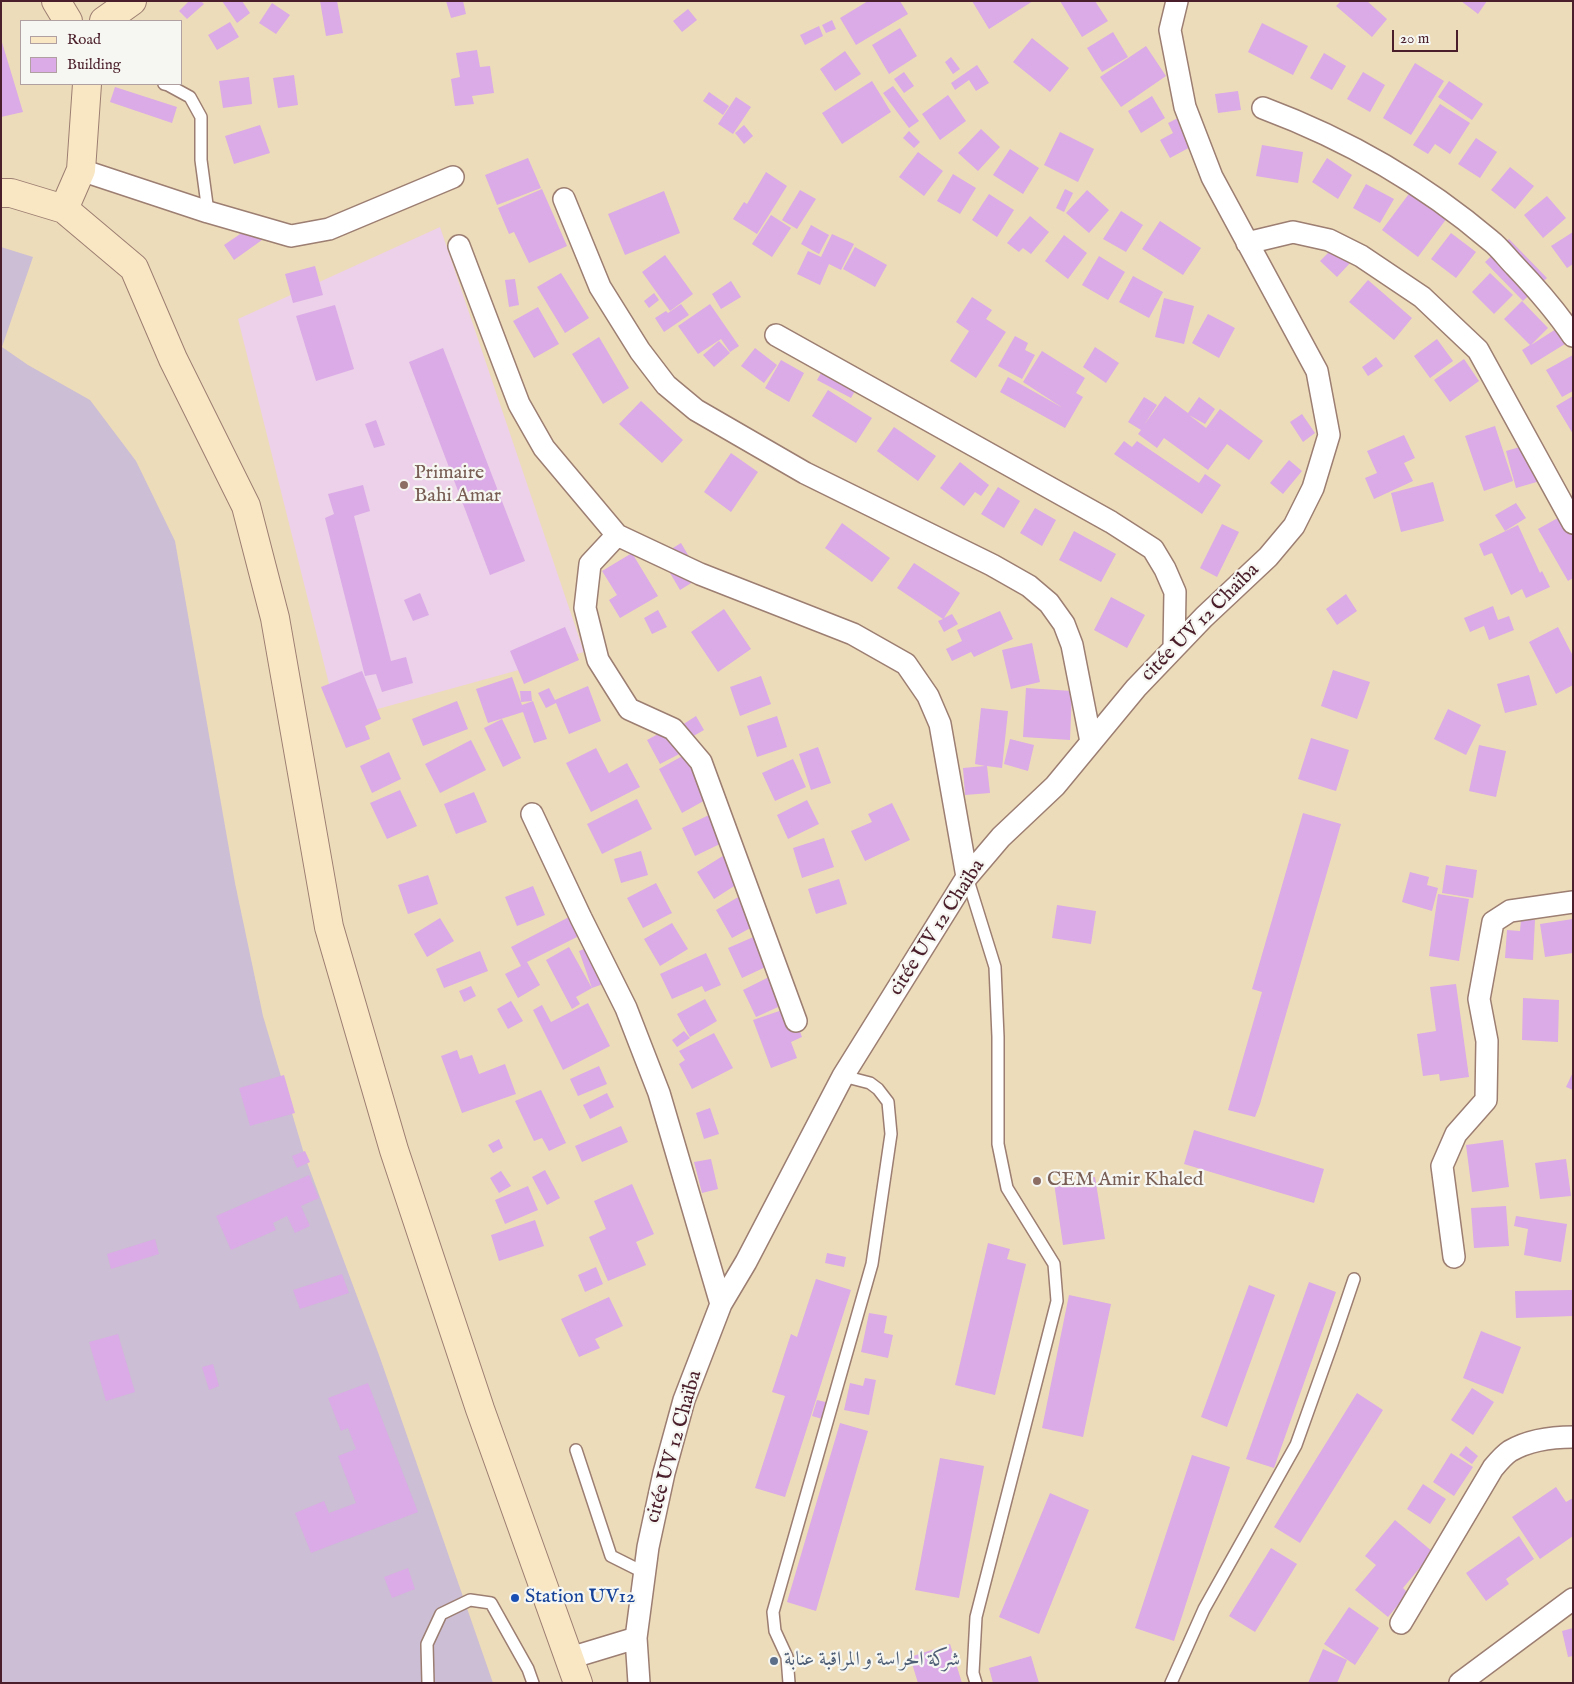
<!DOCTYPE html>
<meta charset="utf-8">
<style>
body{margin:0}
#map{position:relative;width:1574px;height:1684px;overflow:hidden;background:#eddcb9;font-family:"IM FELL English",serif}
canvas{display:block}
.frame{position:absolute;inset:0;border:2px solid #4a1f2b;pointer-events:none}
.legend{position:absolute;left:20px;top:20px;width:162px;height:65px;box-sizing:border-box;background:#f6f6f2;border:1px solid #b1a0a2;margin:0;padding:6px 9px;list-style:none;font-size:15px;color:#4a1f2b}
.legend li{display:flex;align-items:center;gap:10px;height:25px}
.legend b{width:25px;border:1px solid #b1a0a2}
.scale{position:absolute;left:1392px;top:30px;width:66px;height:22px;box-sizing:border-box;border:2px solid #4a1f2b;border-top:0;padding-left:6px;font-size:15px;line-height:18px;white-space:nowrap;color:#4a1f2b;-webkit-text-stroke:4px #f6f6f2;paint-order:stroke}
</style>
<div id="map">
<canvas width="1574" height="1684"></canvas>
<div class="frame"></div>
<ul class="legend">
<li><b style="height:6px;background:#f9e7c3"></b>Road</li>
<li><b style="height:14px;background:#daabe6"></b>Building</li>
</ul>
<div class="scale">20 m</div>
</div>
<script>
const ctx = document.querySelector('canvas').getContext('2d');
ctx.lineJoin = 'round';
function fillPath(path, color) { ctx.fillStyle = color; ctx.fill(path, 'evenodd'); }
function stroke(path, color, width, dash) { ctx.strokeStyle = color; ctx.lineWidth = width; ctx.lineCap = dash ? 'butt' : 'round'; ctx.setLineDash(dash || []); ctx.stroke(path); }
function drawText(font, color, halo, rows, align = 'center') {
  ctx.font = font + ' "IM FELL English",Amiri,serif'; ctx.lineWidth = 4.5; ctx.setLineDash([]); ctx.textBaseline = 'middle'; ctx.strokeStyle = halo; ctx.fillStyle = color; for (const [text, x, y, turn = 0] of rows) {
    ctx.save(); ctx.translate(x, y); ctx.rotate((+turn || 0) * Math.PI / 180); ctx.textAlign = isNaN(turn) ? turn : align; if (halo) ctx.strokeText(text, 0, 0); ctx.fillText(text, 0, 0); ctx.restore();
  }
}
fillPath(new Path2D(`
 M440,227L584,652L338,720L238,319Z`), '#edd0e9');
fillPath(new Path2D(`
 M1,247L33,257L2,347L28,365L90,400L136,461L175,541L235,883L263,1016L305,1157L379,1355L493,1683H1Z`), '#ccbed4');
fillPath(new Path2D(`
 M189,1H201L204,4L187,19L179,11Z
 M222,1H242L250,13L237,23Z
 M320,1H337L343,33L326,36Z
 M446,1H463L466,14L451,18Z
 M868,1H900L908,14L856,45L840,18Z
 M972,1H1033L989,29Z
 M1060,1H1095L1108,21L1082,37Z
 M1341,1H1367L1387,19L1372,37L1336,6Z
 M1461,1H1487L1478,14Z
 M272,3L290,15L276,34L259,23Z
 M688,9L697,20L682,32L673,21Z
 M832,20L836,29L826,33L822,25Z
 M230,22L239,37L217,50L208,35Z
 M1262,23L1308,46L1293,75L1248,52Z
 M819,26L823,36L805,45L800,35Z
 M900,28L917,56L889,74L872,45Z
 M1113,32L1128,57L1102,72L1087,48Z
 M1032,38L1069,68L1050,92L1013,62Z
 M1,39L23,112L1,117Z
 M1146,46L1166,76L1121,107L1100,77Z
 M477,50L480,67L490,66L494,93L472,96L474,104L455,106L451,79L460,77L456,53Z
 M845,51L861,74L835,91L820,69Z
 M1324,53L1346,66L1332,90L1310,78Z
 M951,57L960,69L953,74L945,62Z
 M1415,63L1444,81L1411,135L1383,118Z
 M977,65L989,83L976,91L969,80L955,90L951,83Z
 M904,72L914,86L904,93L894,79Z
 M1363,72L1385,85L1370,112L1347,99Z
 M294,75L298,105L278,108L273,78Z
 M249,77L252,104L223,108L219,81Z
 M872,81L891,112L842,144L822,113Z
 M1449,81L1483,104L1472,120L1438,97Z
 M893,86L919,121L909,128L883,93Z
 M115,87L177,107L172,123L110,102Z
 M1238,91L1241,110L1218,113L1215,94Z
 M709,92L729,106L723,115L703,101Z
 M948,95L966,121L940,140L922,114Z
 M1152,96L1165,118L1141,133L1128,111Z
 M736,97L751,107L733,134L718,124Z
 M1440,104L1470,123L1450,154L1435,144L1428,154L1413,145Z
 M1182,116L1196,144L1170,158L1160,140L1173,133L1168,123Z
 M260,125L270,153L234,164L225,136Z
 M744,125L753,136L744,144L735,133Z
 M981,129L1000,147L978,171L958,153Z
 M909,131L920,142L914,148L903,138Z
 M1060,132L1094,149L1078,182L1044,165Z
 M1476,138L1497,152L1480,178L1458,164Z
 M1262,145L1303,152L1298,183L1256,176Z
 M1010,149L1039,168L1023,194L993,175Z
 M918,152L943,171L924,196L899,177Z
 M528,158L541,188L497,205L485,175Z
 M1327,158L1352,175L1338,199L1312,182Z
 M1510,167L1534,186L1515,209L1491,190Z
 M766,172L787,186L757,234L733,219L744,202L747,204Z
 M953,174L976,188L960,214L937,201Z
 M1366,184L1394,199L1380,223L1353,208Z
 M542,189L567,246L529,263L514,232L509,234L498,208Z
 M1065,189L1073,193L1064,212L1056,208Z
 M800,190L816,199L797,229L782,220Z
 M1087,190L1109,210L1089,233L1066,213Z
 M664,191L680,233L625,255L608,214Z
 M1411,191L1447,218L1418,257L1382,230Z
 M989,194L1014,210L997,237L972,220Z
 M1547,196L1566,218L1543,238L1524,215Z
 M1121,211L1143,225L1126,252L1103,239Z
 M771,215L791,228L772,257L752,244Z
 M1030,216L1049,232L1031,254L1023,248L1019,252L1007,243Z
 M1160,221L1201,248L1183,275L1142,249Z
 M811,225L829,235L819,254L801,244Z
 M252,226L262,240L234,260L224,245Z
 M1573,232V264L1567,268L1551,246Z
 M1451,233L1476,252L1456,278L1431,259Z
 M832,234L854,244L841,270L829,264L820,285L797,274L808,251L821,257Z
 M1064,235L1087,253L1068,279L1045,261Z
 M1509,239L1547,278L1523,301L1485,262Z
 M855,247L887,265L875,287L843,269Z
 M1334,247L1351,262L1337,277L1320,261Z
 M665,255L693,294L670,311L642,272Z
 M1099,256L1125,272L1108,300L1082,285Z
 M315,266L323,295L293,303L285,274Z
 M561,273L589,318L565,333L537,287Z
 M1490,273L1513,295L1494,314L1472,292Z
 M1133,276L1163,292L1149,318L1119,302Z
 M515,279L519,305L509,307L505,280Z
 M1368,280L1412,318L1394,340L1349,302Z
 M731,281L741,297L721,309L712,294Z
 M654,293L659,300L649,308L644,301Z
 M972,297L992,310L986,319L1006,332L976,378L950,361L969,331L956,322Z
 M1164,298L1194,306L1184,344L1155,337Z
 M1522,301L1548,328L1531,345L1567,322L1573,339L1531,365L1522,350L1530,345L1504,319Z
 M681,304L689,315L664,332L655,318L666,311L668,313Z
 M710,304L739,346L730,352L721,339L698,354L678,326Z
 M335,305L354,369L316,381L296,316Z
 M538,307L559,344L534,358L513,321Z
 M1208,314L1235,328L1219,358L1192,343Z
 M1015,336L1028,343L1025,350L1035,355L1022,379L998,366Z
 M599,337L629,388L603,404L572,354Z
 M1437,339L1453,361L1430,378L1414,356Z
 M719,341L730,353L714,367L703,355Z
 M1095,347L1119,363L1106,383L1083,367Z
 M443,348L525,561L490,575L409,362Z
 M755,348L777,365L764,383L741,366Z
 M1042,351L1085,378L1076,393L1083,397L1065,428L1000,392L1008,377L1063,408L1023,382Z
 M832,354L865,373L851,398L817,380Z
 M1573,355V391L1562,397L1546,370Z
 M1376,357L1383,366L1368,376L1362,367Z
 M1464,359L1479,381L1450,402L1434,380Z
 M781,360L804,373L789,402L765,388Z
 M828,390L872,418L856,443L812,416Z
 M1165,396L1188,413L1199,397L1215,409L1205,424L1189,415L1206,428L1220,409L1263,441L1249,460L1227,444L1208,470L1164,438L1157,448L1138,434L1141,430L1128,422L1144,397L1157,405L1144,425Z
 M1573,396V434L1556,406Z
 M641,401L683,440L662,463L619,424Z
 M1302,414L1315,433L1303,442L1290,422Z
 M376,420L385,445L374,448L365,424Z
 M1495,426L1513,481L1484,491L1465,436Z
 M894,427L936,456L918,481L877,451Z
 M1404,435L1415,458L1404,463L1413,481L1374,499L1365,478L1377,473L1367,451Z
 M1124,441L1132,447L1137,441L1199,483L1205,474L1221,485L1202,514L1114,454Z
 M1537,442L1547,479L1516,488L1506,451Z
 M731,453L758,472L731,512L704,492Z
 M1289,460L1302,471L1283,494L1270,483Z
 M960,462L989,485L981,496L975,492L964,506L940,488Z
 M1433,482L1444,521L1401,532L1391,493Z
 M363,485L370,511L354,516L391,661L406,657L413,683L382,692L376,674L365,676L325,518L334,514L328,494Z
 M998,487L1020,501L1004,528L981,514Z
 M1516,503L1526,518L1505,531L1495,515Z
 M1035,508L1056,520L1042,546L1020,533Z
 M1565,514L1573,528V578L1568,581L1538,529Z
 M842,523L890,558L872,582L825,548Z
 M1222,524L1239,532L1217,577L1200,568Z
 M1518,525L1540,573L1542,571L1550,587L1526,598L1522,589L1511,595L1492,553L1484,556L1479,544Z
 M1074,531L1116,554L1101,582L1059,560Z
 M681,543L701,577L680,590L660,556Z
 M632,553L658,596L620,618L609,600L617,595L602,571Z
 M914,563L960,593L944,618L952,614L958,624L944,632L938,621L943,619L897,588Z
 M420,593L429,615L413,621L404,600Z
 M1346,594L1357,611L1337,625L1326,609Z
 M1111,597L1145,615L1127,648L1094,630Z
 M1493,606L1498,620L1509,616L1514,630L1489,640L1484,626L1470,632L1464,618Z
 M724,609L751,649L718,672L691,632Z
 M658,610L667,627L652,634L644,618Z
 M1000,611L1013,639L974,657L971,652L952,661L946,649L962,641L957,630Z
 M565,627L579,660L524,684L510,651Z
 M1558,627L1573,656V685L1556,694L1529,642Z
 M1032,643L1040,682L1011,689L1002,650Z
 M1333,670L1370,682L1357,719L1321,706Z
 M362,671L381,719L365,726L370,739L346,748L321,687Z
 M1529,675L1537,705L1505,713L1497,684Z
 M761,676L771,704L740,716L730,687Z
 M512,677L522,705L533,701L547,739L534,743L523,712L488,723L476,689Z
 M588,686L601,721L569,734L556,703L546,708L538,693L549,688L555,700Z
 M1026,688L1072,691L1070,740L1023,737Z
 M520,691H531L532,701L521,702Z
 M457,701L468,729L423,746L412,719Z
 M981,708L1008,711L1002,768L987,766L990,793L965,795L963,768L985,766L975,764Z
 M1448,709L1481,725L1466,755L1434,739Z
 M696,716L704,730L690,738L682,725Z
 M777,716L787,747L757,757L747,726Z
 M502,719L521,758L503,767L484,728Z
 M675,725L687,750L660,764L647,740Z
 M1311,738L1349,750L1336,791L1298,779Z
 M1010,739L1034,745L1028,771L1004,764Z
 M471,740L486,770L440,793L425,764Z
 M1479,745L1506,751L1496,797L1469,791Z
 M818,747L831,783L811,790L799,754Z
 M596,748L609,773L627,763L640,787L591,812L566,763Z
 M389,752L401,779L372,793L360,766Z
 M686,754L709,798L682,813L659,769Z
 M793,759L806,787L775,801L762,773Z
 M400,790L417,826L387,839L370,803Z
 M474,792L487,822L456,834L444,804Z
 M637,799L652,829L602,854L587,824Z
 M807,800L819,824L788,839L777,815Z
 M892,803L910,840L865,861L851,831L872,822L868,814Z
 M1303,813L1341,824L1260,1104L1255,1117L1228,1110L1262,992L1252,989Z
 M711,814L724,842L695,856L682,828Z
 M824,838L834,867L802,878L793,848Z
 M641,851L648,875L621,883L614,859Z
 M726,854L742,881L714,899L697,872Z
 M1446,865L1477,870L1473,898L1442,893Z
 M1410,872L1429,877L1427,885L1438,888L1432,911L1402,902Z
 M428,875L438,904L408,914L398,885Z
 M839,879L847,904L816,914L808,889Z
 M656,883L672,913L643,928L627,898Z
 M533,886L545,915L517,926L505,897Z
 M1438,894L1469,899L1459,961L1429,956Z
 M740,896L756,925L732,938L716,910Z
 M1057,905L1096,911L1091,944L1052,938Z
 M571,916L581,935L527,962L540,985L518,998L505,974L521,966L511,947Z
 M440,918L454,941L427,957L414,934Z
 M1521,919L1535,920L1533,960L1505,958L1507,930L1520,931Z
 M1573,919V953L1545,957L1540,924Z
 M672,923L688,949L660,966L644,939Z
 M758,935L772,964L742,978L728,948Z
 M597,944L611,981L592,988L579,951Z
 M569,947L592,988L576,997L580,1004L572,1009L546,960Z
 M480,951L488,971L444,988L436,969Z
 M706,953L721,985L705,992L702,986L672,999L660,974Z
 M773,975L787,1003L756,1017L743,990Z
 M1456,984L1469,1077L1440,1081L1439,1074L1423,1076L1417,1034L1436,1031L1430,987Z
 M471,986L476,996L464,1002L459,991Z
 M1523,998L1559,1000L1558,1042L1522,1040Z
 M705,999L717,1021L690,1037L677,1014Z
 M511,1001L523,1021L508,1029L497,1009Z
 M588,1003L610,1046L563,1070L533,1010L542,1005L551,1022Z
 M791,1007L802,1037L791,1042L797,1058L771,1068L753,1020Z
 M684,1031L690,1038L677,1047L672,1040Z
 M714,1033L733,1068L692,1089L679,1064L685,1060L679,1051Z
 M457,1050L460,1059L472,1055L479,1074L505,1064L516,1094L462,1113L441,1056Z
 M599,1066L607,1084L578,1096L570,1079Z
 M1573,1072V1090L1566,1087Z
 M284,1075L295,1113L250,1126L239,1088Z
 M541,1090L566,1143L549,1151L542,1138L534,1141L515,1101Z
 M607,1093L614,1107L590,1119L583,1105Z
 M710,1108L719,1134L704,1139L696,1113Z
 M621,1126L628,1142L582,1162L575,1146Z
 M1194,1130L1324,1169L1314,1203L1184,1164Z
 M499,1139L503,1148L493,1153L488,1145Z
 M1503,1140L1509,1187L1472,1192L1466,1145Z
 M305,1151L310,1162L297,1168L292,1156Z
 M711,1159L718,1189L702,1193L694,1162Z
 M1566,1159L1571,1196L1540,1199L1535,1163Z
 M545,1170L560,1198L547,1205L532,1177Z
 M501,1171L511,1186L499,1193L490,1178Z
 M309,1175L319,1198L301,1206L310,1226L295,1233L287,1216L273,1223L276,1230L231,1250L216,1216Z
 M1095,1177L1105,1239L1063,1245L1054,1183Z
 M632,1184L654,1234L636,1242L646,1265L608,1281L589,1237L606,1229L594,1201Z
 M528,1186L538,1210L505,1224L495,1200Z
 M1506,1206L1509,1246L1474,1248L1471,1208Z
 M1516,1216L1567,1224L1561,1262L1524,1255L1528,1229L1514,1226Z
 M535,1220L544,1246L499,1261L491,1235Z
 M155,1239L159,1254L111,1269L107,1254Z
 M988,1243L1010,1249L1007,1259L1026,1264L995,1395L955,1385Z
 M827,1253L846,1257L844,1267L825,1263Z
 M596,1267L603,1284L585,1292L578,1275Z
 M342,1274L349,1293L300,1309L293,1290Z
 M816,1279L851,1290L785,1497L755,1488L785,1396L772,1392L791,1334L797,1337Z
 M1309,1282L1336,1292L1274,1468L1246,1459Z
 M1249,1285L1275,1295L1227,1427L1201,1417Z
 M1573,1290V1316L1516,1318L1515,1291Z
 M1069,1295L1111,1304L1083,1437L1042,1428Z
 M609,1297L623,1326L595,1339L600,1348L579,1357L561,1319Z
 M869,1313L887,1316L884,1333L893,1335L888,1358L861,1352Z
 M1481,1331L1521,1347L1503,1394L1463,1378Z
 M118,1334L135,1392L106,1401L89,1342Z
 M213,1364L219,1386L209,1390L202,1367Z
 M865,1378L876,1380L869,1415L844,1410L850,1383L863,1386Z
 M368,1383L418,1512L311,1553L295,1513L324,1501L329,1513L356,1503L338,1456L356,1449L348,1428L341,1431L328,1398Z
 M1472,1388L1494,1402L1473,1435L1451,1420Z
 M1357,1393L1383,1410L1300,1543L1274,1527Z
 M817,1400L834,1404L829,1421L812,1416Z
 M840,1423L868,1431L816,1611L787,1602Z
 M1466,1446L1478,1456L1472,1464L1459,1455Z
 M1451,1453L1473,1467L1454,1496L1433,1482Z
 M1192,1455L1230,1467L1174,1641L1135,1628Z
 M940,1458L984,1466L959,1598L915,1590Z
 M1423,1484L1446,1499L1430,1524L1407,1509Z
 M1556,1487L1566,1502L1573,1498V1536L1540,1559L1512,1517Z
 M1050,1493L1089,1510L1039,1634L999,1617Z
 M1395,1520L1433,1552L1403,1588L1408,1593L1388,1617L1355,1590L1376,1565L1365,1556Z
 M1519,1536L1534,1559L1506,1579L1509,1584L1486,1601L1466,1573Z
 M1271,1548L1297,1564L1255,1632L1229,1616Z
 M408,1568L415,1589L392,1598L384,1577Z
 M1349,1607L1379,1628L1355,1665L1324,1644Z
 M1573,1628V1656L1568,1657L1562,1631Z
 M950,1644L962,1683H918L910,1657Z
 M1323,1649L1347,1660L1337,1683H1308Z
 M1031,1656L1039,1683H993L989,1668Z`), '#daabe6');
const lane = new Path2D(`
 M164,84L168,85L190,97L201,117V160L208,212
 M967,877L995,967L998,1037V1144L1007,1188L1054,1264L1057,1301L976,1617L973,1673L976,1683
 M576,1450L611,1556L645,1573
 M428,1683L427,1644L441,1614L470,1600L491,1603L528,1669L533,1683
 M789,1683L787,1657L775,1631L773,1612L872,1264L891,1134L888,1102L878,1089L870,1083L843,1076
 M1171,1683L1204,1609L1296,1445L1332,1344L1354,1279`);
const street = new Path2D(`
 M1263,108C1346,139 1423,183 1491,241C1500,248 1507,258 1515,266C1536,288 1556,311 1573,336
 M81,170L208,212L291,236L329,229L453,177
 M564,199L600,287L640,351L666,385L696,410L805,473L992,565L1029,586L1049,603L1064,624L1072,645L1091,742
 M1247,243L1293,232L1329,240L1361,256L1422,297L1478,350L1573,523
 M459,246L519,404L544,448L617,535L700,574L853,634L906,664L928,696L940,724L967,877
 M776,335L1111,522L1153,549L1165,569L1175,592L1174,648
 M617,535L590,564L585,608L598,660L629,709L673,729L701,762L796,1021
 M532,814L581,918L626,1008L659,1093L721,1304
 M1454,1257L1442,1166L1456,1134L1486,1100L1487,1041L1479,999L1493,922L1510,911L1573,902
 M1401,1623L1493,1468C1498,1462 1504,1455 1510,1451C1529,1440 1551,1437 1573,1437
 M636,1638L639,1683
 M570,1658L636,1638L648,1547L664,1473L684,1400L721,1304L746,1262L843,1076L967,877L1001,837L1055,786L1136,688L1204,617L1268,557L1294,526L1313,488L1329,435L1317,371L1212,177L1185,107L1170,30L1177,1
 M1460,1683L1573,1599`);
const secondary = new Path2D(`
 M56,1L68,21
 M104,21L132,1
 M1,193H11L64,209L134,268L173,359L246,506L275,618L329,927L394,1150L480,1409L578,1683
 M64,209L81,170L87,84`);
stroke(lane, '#9c7e72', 14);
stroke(street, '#9c7e72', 24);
stroke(secondary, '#9c7e72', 30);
stroke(lane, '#fff', 11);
stroke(street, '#fff', 21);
stroke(secondary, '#f9e7c3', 28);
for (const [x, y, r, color] of [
 [404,485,5,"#8d6e63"],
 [1037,1181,5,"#8d6e63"],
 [515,1598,5,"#1a4fb4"],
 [774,1661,5,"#5c6f8a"]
]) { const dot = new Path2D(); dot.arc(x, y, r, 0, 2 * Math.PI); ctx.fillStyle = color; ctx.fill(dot); stroke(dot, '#f6f6f2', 2); }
drawText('20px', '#785e54', '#f6f6f2', [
 ["Primaire",414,474],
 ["Bahi Amar",414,497],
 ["CEM Amir Khaled",1047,1181]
], 'left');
drawText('20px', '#4a1f2b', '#f6f6f2', [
 ["citée UV 12 Chaïba",1201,623,-45],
 ["citée UV 12 Chaïba",938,928,-57],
 ["citée UV 12 Chaïba",675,1447,-74]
]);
drawText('20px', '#164399', '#f6f6f2', [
 ["Station UV12",525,1598]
], 'left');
drawText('20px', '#4e5e75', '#f6f6f2', [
 ["شركة الحراسة و المراقبة عنابة",784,1661]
], 'left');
</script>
